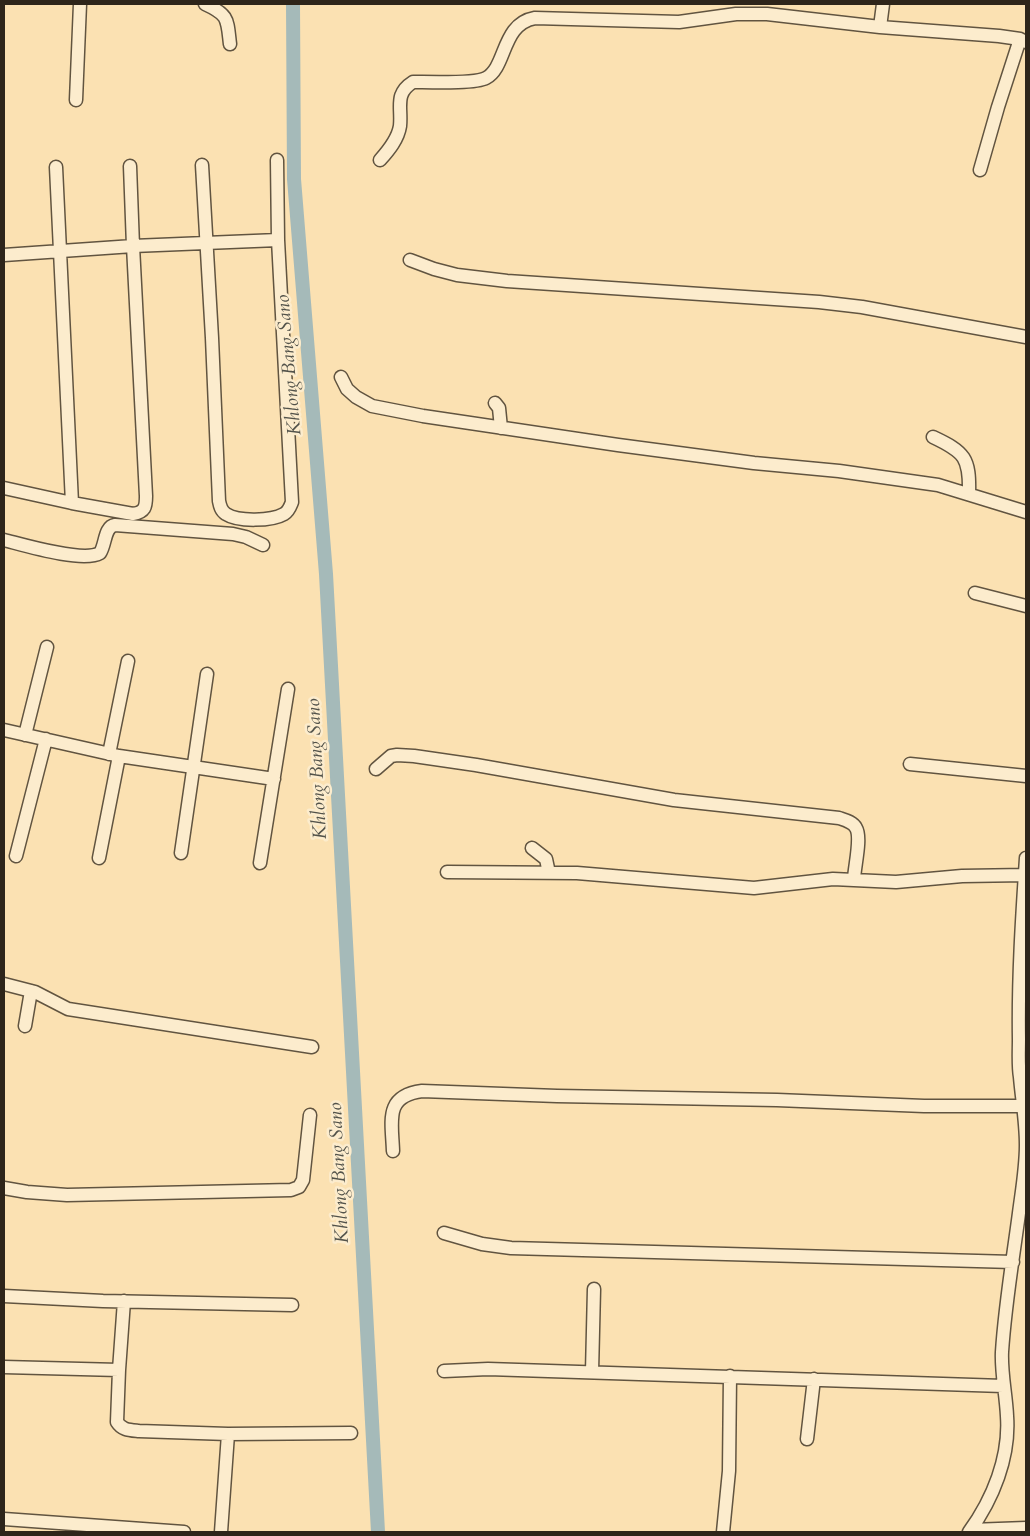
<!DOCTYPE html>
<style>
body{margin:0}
#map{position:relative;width:1030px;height:1536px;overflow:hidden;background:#fbe1b2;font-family:Cardo,serif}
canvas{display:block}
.frame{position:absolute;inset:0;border:5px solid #2e251a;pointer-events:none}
</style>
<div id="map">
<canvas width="1030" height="1536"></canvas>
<div class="frame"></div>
</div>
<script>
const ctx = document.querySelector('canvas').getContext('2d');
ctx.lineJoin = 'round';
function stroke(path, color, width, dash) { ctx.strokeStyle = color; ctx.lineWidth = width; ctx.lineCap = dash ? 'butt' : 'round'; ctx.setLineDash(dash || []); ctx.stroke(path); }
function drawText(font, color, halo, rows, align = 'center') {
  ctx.font = font + ' Cardo,serif'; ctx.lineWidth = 5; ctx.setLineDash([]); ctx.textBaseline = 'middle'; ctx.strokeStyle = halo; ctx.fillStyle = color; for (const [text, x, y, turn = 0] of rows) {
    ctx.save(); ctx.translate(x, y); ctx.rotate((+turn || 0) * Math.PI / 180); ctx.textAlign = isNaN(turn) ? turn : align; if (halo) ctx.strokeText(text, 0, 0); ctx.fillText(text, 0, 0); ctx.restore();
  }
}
stroke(new Path2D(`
 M293,4L294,179L326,574L378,1532`), '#a5bab9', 14);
const minor = new Path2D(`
 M205,4C229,15 227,19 230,44
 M880,27L883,4
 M76,100L80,4
 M380,160C389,150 398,139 400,126C402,107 394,94 413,82C427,82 475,84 486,78C507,67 501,24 535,18L679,22L736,14H767L880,27L999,36L1020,39L1026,42
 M202,165L212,338L219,501C220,506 221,511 226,514C238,522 272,521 284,514C289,511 290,507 292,502L278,240L277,160
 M56,167L72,503
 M980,170L998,107L1020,39
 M4,255L133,246L278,240
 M410,260L434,269L457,275L507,281L819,302L862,307L1026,337
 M341,377L347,389L356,397L372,406L423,416L618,445L754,463L839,471L938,485L1026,512
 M495,403L499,408L501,428
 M933,437C965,452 970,458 969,494
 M4,488L72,503L133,514C145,512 146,507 146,496L133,246L130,166
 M4,540C24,545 83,563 100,553C106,544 104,527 115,525L233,534L246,537L263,545
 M975,593L1026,606
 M4,730L119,756L274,779
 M25,735L47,647
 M109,754L128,661
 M910,764L1026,776
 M376,769L391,756L397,755L414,756L476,765L674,800L839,818C845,820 853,822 856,828C862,838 854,868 854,880
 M532,848L546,859L549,873
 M181,853L207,674
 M16,856L46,739
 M99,858L119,756
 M260,863L288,689
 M447,872L577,873L754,888L833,879L896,882L962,876L1026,875
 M4,984L35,992L68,1009L312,1047
 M25,1026L31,991
 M393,1151C392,1121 384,1096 422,1091L557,1096L777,1100L924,1106H1024
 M4,1188L27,1192L67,1195L291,1190L299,1187L303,1180L310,1115
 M444,1233L482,1244L511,1248L1013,1262
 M4,1296L103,1301L292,1305
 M124,1301L119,1370L117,1422C122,1430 129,1430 139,1431L228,1434
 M4,1367L119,1370
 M444,1371L488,1369L1003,1386
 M592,1372L594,1289
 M807,1439L814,1379
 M4,1519L184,1532
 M971,1530L1026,1528
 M221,1532L228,1434L351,1433
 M723,1532L729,1471L730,1376
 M969,1532C993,1499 1010,1457 1007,1416C1006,1394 1001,1373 1002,1352C1005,1305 1013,1259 1019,1213C1022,1190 1026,1168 1026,1145C1026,1122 1022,1100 1020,1077C1018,1065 1019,1052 1019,1039C1018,979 1022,918 1026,858`);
stroke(minor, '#615440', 15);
stroke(minor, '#fceccd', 12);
drawText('italic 19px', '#52524a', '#fceccd', [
 ["Khlong Bang Sano",290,365,-95],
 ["Khlong Bang Sano",318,769,-93],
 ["Khlong Bang Sano",340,1173,-93]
]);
</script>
